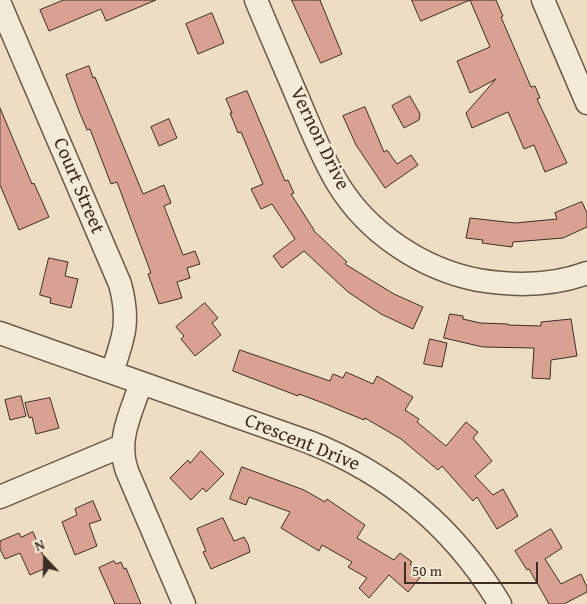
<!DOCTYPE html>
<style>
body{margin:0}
#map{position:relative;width:587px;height:604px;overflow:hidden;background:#eddec3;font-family:"Gentium Book Plus",serif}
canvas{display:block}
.north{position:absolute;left:20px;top:534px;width:50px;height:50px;-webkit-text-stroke:4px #f3ead8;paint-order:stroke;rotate:339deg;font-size:14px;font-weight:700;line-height:20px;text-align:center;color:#3e2d20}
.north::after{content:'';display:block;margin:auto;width:18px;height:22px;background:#3e2d20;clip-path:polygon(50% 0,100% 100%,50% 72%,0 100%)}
.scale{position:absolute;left:404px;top:562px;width:134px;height:22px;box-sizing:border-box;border:2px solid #3e2d20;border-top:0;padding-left:6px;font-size:15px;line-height:18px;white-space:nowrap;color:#3e2d20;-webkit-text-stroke:4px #f3ead8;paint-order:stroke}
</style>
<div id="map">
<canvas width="587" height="604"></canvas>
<div class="north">N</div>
<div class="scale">50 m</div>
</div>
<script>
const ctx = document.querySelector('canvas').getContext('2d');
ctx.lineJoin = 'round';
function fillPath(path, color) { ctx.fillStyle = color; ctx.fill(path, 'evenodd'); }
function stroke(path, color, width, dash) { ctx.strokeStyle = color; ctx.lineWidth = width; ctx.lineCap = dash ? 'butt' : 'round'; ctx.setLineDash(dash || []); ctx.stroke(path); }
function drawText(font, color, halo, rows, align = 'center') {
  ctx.font = font + ' "Gentium Book Plus",serif'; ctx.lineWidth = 5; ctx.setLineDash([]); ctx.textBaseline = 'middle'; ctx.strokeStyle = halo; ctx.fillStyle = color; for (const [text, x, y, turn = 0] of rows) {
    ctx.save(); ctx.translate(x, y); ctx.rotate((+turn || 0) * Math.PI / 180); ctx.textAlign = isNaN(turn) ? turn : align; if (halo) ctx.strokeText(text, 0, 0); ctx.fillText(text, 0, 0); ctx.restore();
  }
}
const building = new Path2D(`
 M64,0H156L106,21L101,9L49,31L40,10Z
 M292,0H320L342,54L321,63Z
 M412,0H496L503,16L501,17L531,87L535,86L540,98L537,99L567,163L545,172L534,145L524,149L508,112L472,128L466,113L496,79L470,93L457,61L490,47L470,0L421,21Z
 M212,13L224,43L198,54L186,24Z
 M89,66L93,78L95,77L143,194L164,185L171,203L164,206L183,255L195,251L200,264L187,268L190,278L177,282L182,298L159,304L148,274L151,273L117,182L111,184L90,129L87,130L79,111L66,75Z
 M247,91L285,181L288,180L294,193L291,194L314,230H313L347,262L345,264L394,294L423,307L413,329L381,314L348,292L304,251L282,268L273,256L295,239L272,204L261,209L251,189L263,184L241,132L238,133L230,113H232L226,99Z
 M410,96L420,114L419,120L404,128L392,106Z
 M365,107L384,152L387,150L397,164L411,155L418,165L385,188L356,145L343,116Z
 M0,108L32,184L34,183L49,217L19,230L0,185Z
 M169,119L177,138L159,146L151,127Z
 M582,202L587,213V227L563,238L513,242L512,247L482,243L483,240L466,238L470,218L515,223L557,219L555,213Z
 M49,258L68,262L65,276L78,279L71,308L50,303L51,298L40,295Z
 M205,303L218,318L212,323L221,335L195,356L181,339L184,336L176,327Z
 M450,314L463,316V319L480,323L508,324V325L541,326V322L571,319L577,356L551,360L550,379L532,378L534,348L483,347L444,338Z
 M430,339L447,343L442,367L424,364Z
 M240,350L330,381L333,374L343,378L346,372L373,384L377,376L413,397L405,410L419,419L417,422L446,446L466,422L478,432L473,438L492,461L475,476L493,495L503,489L518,516L497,529L477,497L473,501L442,466L438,470L401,439L365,418L364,420L323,403L299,394L298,396L233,371Z
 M21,396L26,416L10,420L5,400Z
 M50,398L59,428L36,434L32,417L29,418L25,403Z
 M201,451L224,474L206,492L203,488L191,500L170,478L188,460L190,463Z
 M242,467L304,490L325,502L327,499L365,525L357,538L394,560L400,553L412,562L410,564L423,574L408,592L389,575L369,598L359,588L367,578L348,567L352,562L322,545L319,551L281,528L290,512L249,497L246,505L230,499Z
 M93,501L101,520L89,524L97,546L75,555L62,522L77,515L75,509Z
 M223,518L234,541L244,537L248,544L250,552L211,569L203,552L206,551L197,529Z
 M551,529L562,548L545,559L561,584L581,574L587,587V592L564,604H549L529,569L527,570L515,551Z
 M33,532L48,567L30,575L20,553L5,559L0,549V541L19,533L21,537Z
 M114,561L116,564L121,562L124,569L126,568L141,604H115L99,568Z`);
fillPath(building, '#d8a192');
stroke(building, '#3e2d20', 1);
const minor = new Path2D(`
 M256,0C270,34 285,68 299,101C311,129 322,158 338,184C368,233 422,269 478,280C514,286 552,286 587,273
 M543,0L587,103
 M0,4L120,284C130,321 124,337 112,372
 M0,333L309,442C390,474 455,529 500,604
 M141,383C131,413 116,440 127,471L184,604
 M0,497L122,446`);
stroke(minor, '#6a5949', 25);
stroke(minor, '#f3ead8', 22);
drawText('20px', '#3e2d20', '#f3ead8', [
 ["Vernon Drive",319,139,64],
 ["Court Street",78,186,67],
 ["Crescent Drive",302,443,22]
]);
</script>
